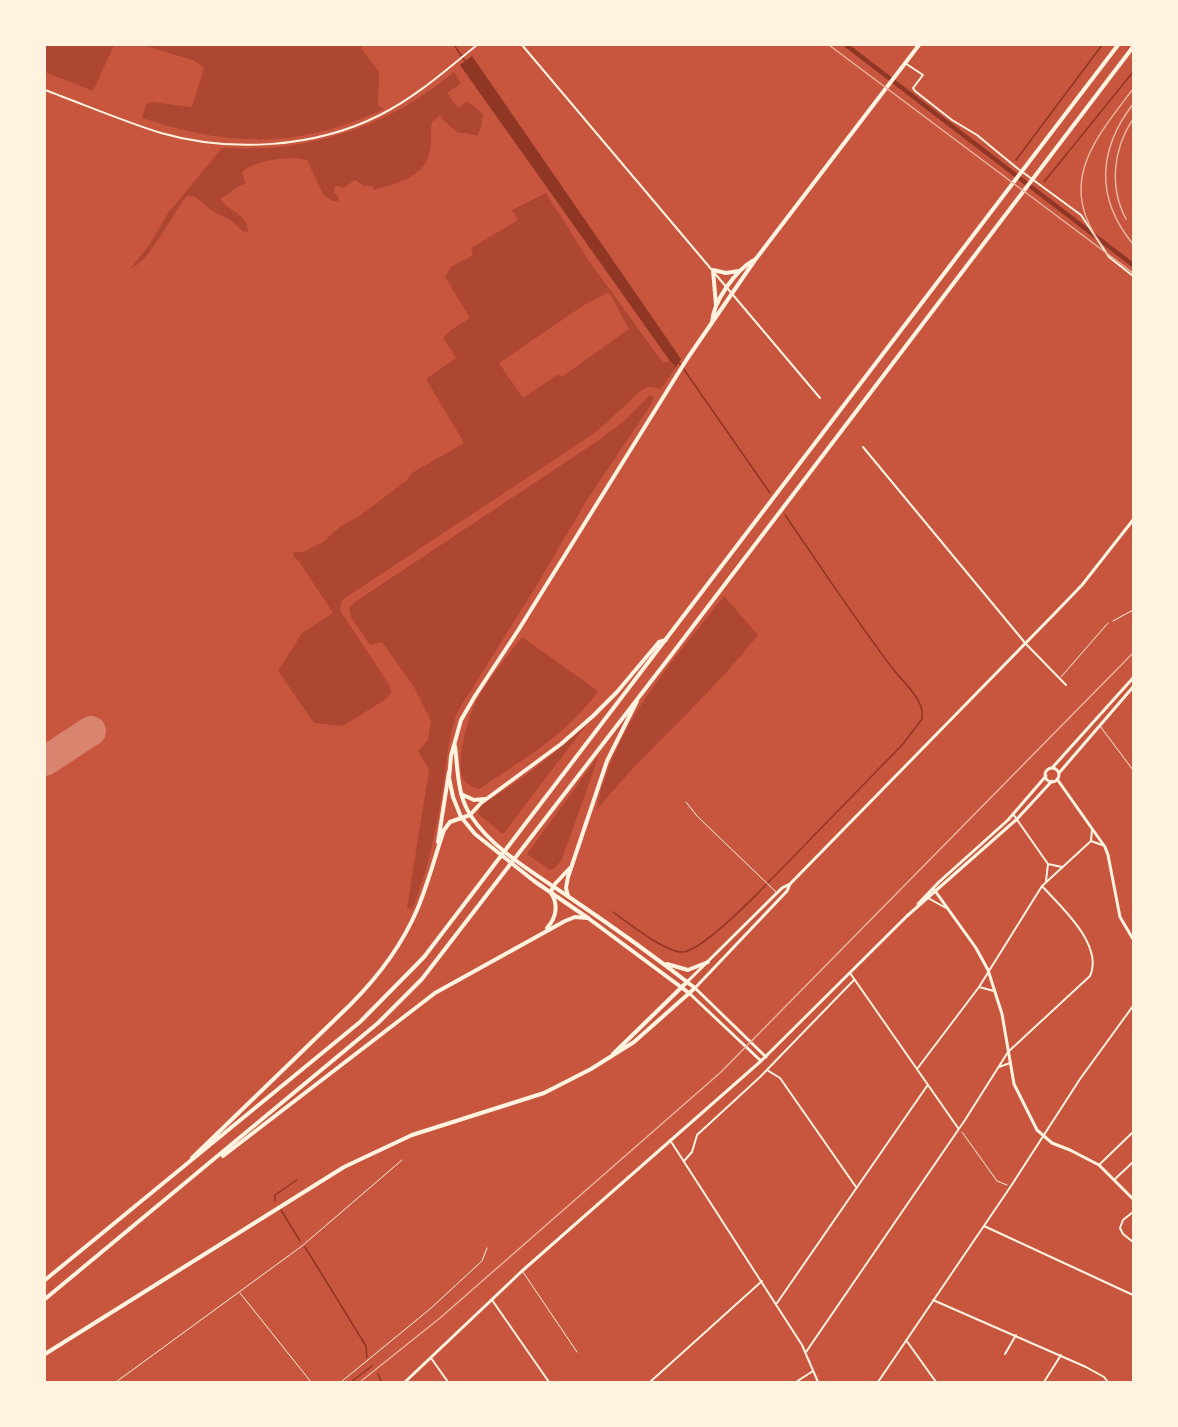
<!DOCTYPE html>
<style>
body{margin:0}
#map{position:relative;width:1178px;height:1427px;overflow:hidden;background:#c8553d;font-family:Lato,sans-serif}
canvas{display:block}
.frame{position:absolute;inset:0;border:46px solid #fff3e0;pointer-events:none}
</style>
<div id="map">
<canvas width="1178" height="1427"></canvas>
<div class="frame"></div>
</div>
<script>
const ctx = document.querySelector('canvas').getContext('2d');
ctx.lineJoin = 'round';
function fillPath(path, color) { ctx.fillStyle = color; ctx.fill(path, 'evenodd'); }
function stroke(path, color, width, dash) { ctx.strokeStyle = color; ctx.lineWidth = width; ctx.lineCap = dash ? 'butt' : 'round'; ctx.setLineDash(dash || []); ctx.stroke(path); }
fillPath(new Path2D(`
 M45,45H114L93,91L45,72Z
 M142,45H363L361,48L379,72L378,105L384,109C299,149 230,147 142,118L146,104L152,102L192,107L204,68L193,60Z
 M454,72L461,83L447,93L458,108L467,101L483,114L481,128L477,136L466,133H458L443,120L440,115L432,122C430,132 432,142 430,151C425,178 396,183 374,190L372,186H364L355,180L344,188L338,186L334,187V192L339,198L338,201H333L323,194L307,160C293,155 249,161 242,173L246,184L241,185L220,199C228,211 248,214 248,232L243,231L230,220L214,212L195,197L187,196C171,214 151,261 130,269L150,244L168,213L222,148C308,153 387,128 454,72Z
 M546,193L589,261L663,363L670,361L676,367L661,389C657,389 652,386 647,387C642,388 606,424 596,432L342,600L340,608L341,612L390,686L391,693L386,699L343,726L314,723L278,671L302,633L333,613L298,560L294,557L293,552H303L323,542L342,525L358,517L406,481L412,473L464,443L426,379L456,358L443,338L451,330L470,318L445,277L451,267L473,255L471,248L518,220L512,210ZM609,292L629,329L563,376L557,375L523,398L499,363L584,305Z
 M650,395L654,397L652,403L587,500L535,588L458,711C448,735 447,763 443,788C436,831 428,871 412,910L407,908L429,770L418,751L428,740L431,721L414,687L382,642L370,645L351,617L349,608L355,602L602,438L623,422Z
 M724,596L758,635C723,679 683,717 644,757C627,774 612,792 597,809C599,799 601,788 605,778C628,709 680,652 724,596Z
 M522,637L598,691C569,733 521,761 479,789C473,787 467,785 463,779C456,765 466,725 472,711C481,687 506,658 522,637Z
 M587,724L503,834L478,814L481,804C521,783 553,754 587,724Z
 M599,755L562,859L556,867L550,870L527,854Z`), '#ae4732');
fillPath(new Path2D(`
 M472,56L681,359L676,367L670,361L460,65Z`), '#8f3625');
stroke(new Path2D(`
 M454,45L465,61
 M1016,160L1102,45
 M1044,182L1133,72
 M678,361L770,493
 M613,912C628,923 665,952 682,952C700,952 746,905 760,891L903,744L922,719C926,701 903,682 893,669C855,619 821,567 785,515
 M275,1201V1195L297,1180
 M281,1210L300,1241
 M305,1247L366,1346L367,1357
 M378,1374L381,1381
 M351,1382L372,1366`), '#8f3625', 1.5);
stroke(new Path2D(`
 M846,45L1133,265`), '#8f3625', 4.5);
stroke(new Path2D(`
 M45,761L91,731`), '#d8846e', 30);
stroke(new Path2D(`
 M1113,621L1133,610
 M962,1132L997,1181L1007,1185`), '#fff3e0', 1);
stroke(new Path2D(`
 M1061,677L1108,623
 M1100,726L1133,770
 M686,802L697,816L776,892
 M523,1272L577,1352
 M240,1293L311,1382
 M116,1382L302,1246L402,1160
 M341,1382L430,1309L482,1261L487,1248`), '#fff3e0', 1);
stroke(new Path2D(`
 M522,45L820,398
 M905,63L923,75L913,88L915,91L952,120L977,135L1017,168L1081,215L1109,257L1133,276
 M45,90C83,104 122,121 161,133C231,153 315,148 380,115C416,97 446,70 477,45
 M863,447L1026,644L1066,685
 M1013,814L1048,864L1046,881
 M1091,841L1102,845
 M1048,864L1062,867
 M928,898L946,908
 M850,973L958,1128
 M979,987L994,991
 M999,1067L1010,1063
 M917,1069L979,987L1042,886L1091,841L1092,829
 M767,1070L780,1078L856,1187
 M670,1140L802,1345L818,1382
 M684,1161L692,1152L697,1135L760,1077L854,980
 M1099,1165L1133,1132
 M1115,1179L1133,1162
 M1133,1212L1123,1220L1120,1228L1123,1234L1133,1242
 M984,1226L1133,1295
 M492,1300L549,1382
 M933,1300L1086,1367L1104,1377L1108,1382
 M777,1303L927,1086
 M906,1340L936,1382
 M806,1352L965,1120L1008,1052L1090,976C1104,945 1061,907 1042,886
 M1005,1354L1016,1335
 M431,1358L448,1382
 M650,1382L762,1281
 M796,1382L813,1371
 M878,1382L1011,1186L1080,1079L1133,1006
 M1044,1382L1061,1355`), '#fff3e0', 2);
stroke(new Path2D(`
 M1052,768L1133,678
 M1045 775a7 7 0 1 1 14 0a7 7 0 1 1-14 0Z
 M1059,773L1133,687
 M1057,779L1105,847L1108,855L1120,917L1133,939
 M933,888L976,948L988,970L1002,1014L1014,1084L1037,1130L1052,1143L1070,1150L1099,1165L1133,1199
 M918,904L939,882L1008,820L1046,776
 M695,988L766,1057
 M689,993L761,1061
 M405,1382L522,1271L761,1061L907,916L1017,819L1052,781`), '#fff3e0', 3);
stroke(new Path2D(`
 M687,982L782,888L790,884L1057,611L1082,585L1133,520
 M695,988L787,891L790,884`), '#fff3e0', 3);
stroke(new Path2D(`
 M716,305L713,270L726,273L739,271
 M712,323C713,301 736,270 754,260
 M667,964L688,970L708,962
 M689,993L588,918L534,881L475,834L461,817L453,797L449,778L451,756L461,720L475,696L519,629L687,359L755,260L919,45
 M613,1054L687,982
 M45,1354L344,1167L412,1135L544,1093L591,1069L634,1042L695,988C654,956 612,926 569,897C537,875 492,849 471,816C457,795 458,770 455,746`), '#fff3e0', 4);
stroke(new Path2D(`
 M461,794L474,800L485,799
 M438,842L449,772
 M568,896L566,888L568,877L607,761L637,701
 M547,928C556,918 559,905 551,893L553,886L570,868
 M223,1156L435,993L565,921L575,917L588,918
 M192,1158L350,1005C378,977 401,947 417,910C428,884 435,856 444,830L450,822L470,815L481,803L561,744L593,716L617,692L659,642L666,640
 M45,1280L360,1022L424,957L1118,45
 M45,1299L378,1023L422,979L672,654L1133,47`), '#fff3e0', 4);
stroke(new Path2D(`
 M829,45L1133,273
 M1133,104C1098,150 1095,198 1133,244
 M1126,219C1109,187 1113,149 1133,119
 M1101,244C1056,183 1095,139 1133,89
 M360,1382L440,1318L721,1072L1133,653`), '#e9b49f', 1.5);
</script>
